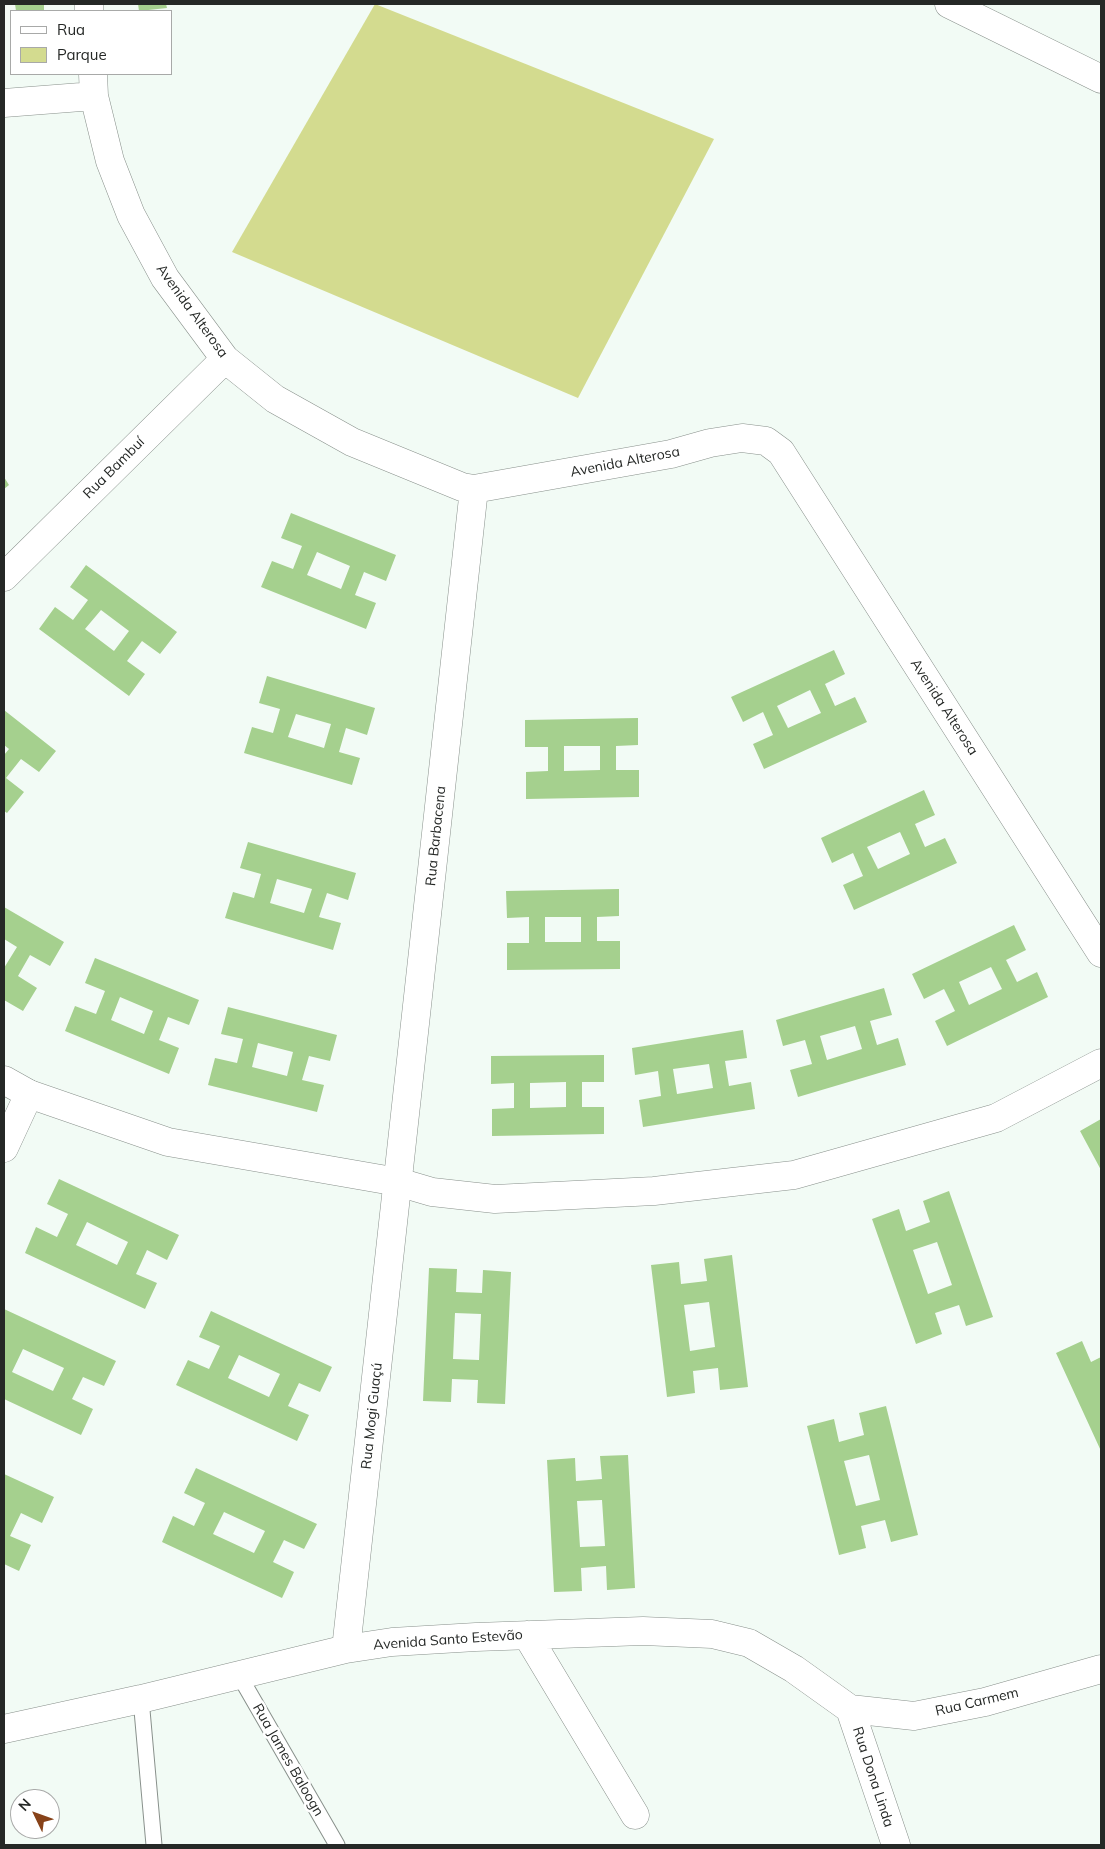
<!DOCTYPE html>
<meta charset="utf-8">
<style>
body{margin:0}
#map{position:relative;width:1105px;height:1849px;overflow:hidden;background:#f2fbf5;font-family:Mulish,sans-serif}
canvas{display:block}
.frame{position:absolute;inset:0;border:5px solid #252826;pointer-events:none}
.legend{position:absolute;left:10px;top:10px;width:162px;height:65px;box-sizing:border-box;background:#fff;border:1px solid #a8a9a8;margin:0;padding:6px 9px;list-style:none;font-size:15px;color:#252826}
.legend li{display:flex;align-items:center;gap:10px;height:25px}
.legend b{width:25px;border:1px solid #a8a9a8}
.north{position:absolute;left:10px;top:1789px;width:50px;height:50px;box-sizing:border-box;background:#fff;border:1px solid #a8a9a8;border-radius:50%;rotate:312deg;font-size:14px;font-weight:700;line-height:20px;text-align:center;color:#252826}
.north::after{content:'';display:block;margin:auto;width:18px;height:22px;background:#874219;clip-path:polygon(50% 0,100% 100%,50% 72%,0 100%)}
</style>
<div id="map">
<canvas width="1105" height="1849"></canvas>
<div class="frame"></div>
<ul class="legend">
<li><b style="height:6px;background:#fff"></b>Rua</li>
<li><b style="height:14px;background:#d3db8f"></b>Parque</li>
</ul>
<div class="north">N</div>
</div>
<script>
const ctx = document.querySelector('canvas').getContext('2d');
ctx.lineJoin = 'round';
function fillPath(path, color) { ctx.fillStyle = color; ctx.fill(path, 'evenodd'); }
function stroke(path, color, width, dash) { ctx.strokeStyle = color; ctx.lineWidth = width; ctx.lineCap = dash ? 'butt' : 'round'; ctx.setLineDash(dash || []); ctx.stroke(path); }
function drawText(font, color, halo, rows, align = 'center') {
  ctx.font = font + ' Mulish,sans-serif'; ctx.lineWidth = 5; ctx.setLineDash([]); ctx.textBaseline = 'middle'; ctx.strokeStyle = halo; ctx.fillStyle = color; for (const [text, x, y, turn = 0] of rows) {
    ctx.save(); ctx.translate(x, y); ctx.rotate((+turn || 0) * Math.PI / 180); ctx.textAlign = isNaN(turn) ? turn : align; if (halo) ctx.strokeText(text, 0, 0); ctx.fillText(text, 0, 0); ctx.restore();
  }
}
fillPath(new Path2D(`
 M375,4L714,139L578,398L232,252Z`), '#d3db8f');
fillPath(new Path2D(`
 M15,4H44V11H16Z
 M138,4H166L167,8L139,11Z
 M4,477L9,485L4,489Z
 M291,513L396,555L386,581L364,572L355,595L376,603L366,629L261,587L272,561L293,569L302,546L281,538ZM317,552L350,566L341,589L307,575Z
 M86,565L177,632L160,654L142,641L127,661L145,674L129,696L39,629L55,607L73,620L88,600L70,587ZM101,610L129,631L114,651L85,629Z
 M834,650L845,674L825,684L835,706L855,697L867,722L764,769L753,744L773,735L763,712L743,722L731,697ZM810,690L821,713L788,728L777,706Z
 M267,676L375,708L367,735L346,728L339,752L360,758L352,785L244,753L252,727L273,733L280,709L259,703ZM296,714L331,724L324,748L288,737Z
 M4,710L56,751L39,772L21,759L6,778L24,792L7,813L4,811V755L9,749L4,745Z
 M638,718V745L616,746V770H639V797L526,799V772L548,771V747H525V720ZM564,746H600V770L564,771Z
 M924,790L935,815L915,824L925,847L945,838L957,863L854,910L843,885L863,876L853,853L832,863L821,838ZM900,832L910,854L878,869L867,847Z
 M248,842L356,873L348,900L327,893L319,917L341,923L333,950L225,918L233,892L254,898L261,874L240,868ZM277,879L312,889L304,913L270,903Z
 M619,889V916L597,917V941H620V969L507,970V943H529V917L507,918L506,891ZM545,917H581V942H545Z
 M4,907L64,942L50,966L30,955L18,976L37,988L23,1011L4,1000V968L17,947L4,939Z
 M1014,925L1026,950L1006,960L1017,982L1037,972L1048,997L947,1046L935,1021L955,1011L944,989L924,999L912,974ZM991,967L1002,989L969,1005L959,982Z
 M95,958L199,1000L189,1025L168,1017L159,1040L179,1048L169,1074L65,1031L75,1006L96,1014L105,991L85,983ZM120,997L153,1011L144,1034L111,1020Z
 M884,988L892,1015L870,1021L877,1045L898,1038L906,1065L798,1097L790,1070L812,1064L805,1040L783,1046L776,1020ZM855,1026L862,1049L827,1060L820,1036Z
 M228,1007L337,1035L330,1061L309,1056L302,1080L324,1085L317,1112L208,1085L215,1058L237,1063L243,1039L221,1034ZM258,1043L293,1052L287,1076L252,1067Z
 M743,1030L747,1058L725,1061L729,1086L751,1082L755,1109L643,1127L639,1100L661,1096L658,1071L635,1075L632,1048ZM709,1064L713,1088L677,1094L673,1069Z
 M604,1055V1082H582V1107H604V1134L492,1136V1109L514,1108V1083L491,1084V1056ZM566,1082V1107L530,1108V1083Z
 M1101,1119V1170L1080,1131Z
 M59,1179L179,1235L167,1260L147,1250L136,1274L157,1283L145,1309L25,1253L36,1227L57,1237L68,1214L47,1204ZM87,1222L128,1242L117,1265L76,1245Z
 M949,1191L993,1317L966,1326L959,1305L935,1313L942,1334L916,1344L872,1219L899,1209L906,1231L930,1222L923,1201ZM937,1242L952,1285L928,1294L913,1250Z
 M732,1255L748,1387L720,1390L718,1368L693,1371L695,1393L667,1397L651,1265L679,1262L681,1284L707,1281L704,1259ZM709,1302L715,1347L690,1351L684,1305Z
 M429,1268L457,1269L456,1292L482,1293L483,1270L511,1272L505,1404L477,1403L478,1380L452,1379L451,1402L423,1401ZM455,1313L481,1314L479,1360L453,1359Z
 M4,1309L116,1361L104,1386L83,1377L72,1399L93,1409L81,1435L4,1399ZM23,1349L64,1368L53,1391L12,1372Z
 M211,1311L332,1367L320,1392L299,1383L288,1406L309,1415L297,1441L176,1385L188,1360L209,1369L220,1346L199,1337ZM239,1355L280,1374L269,1397L228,1378Z
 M1082,1341L1091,1362L1101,1357V1380L1100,1381L1101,1384V1451L1056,1353Z
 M886,1406L918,1535L891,1542L885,1520L861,1526L866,1548L839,1555L807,1426L834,1419L839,1442L864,1435L859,1413ZM869,1455L880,1500L856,1506L844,1461Z
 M628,1455L635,1588L607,1590L606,1566L581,1568L582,1591L554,1592L547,1460L575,1458L576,1481L602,1479L600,1456ZM602,1500L605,1546L580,1547L577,1501Z
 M196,1468L317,1524L304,1549L284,1540L273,1562L294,1572L282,1598L162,1542L173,1516L194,1526L205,1503L184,1493ZM224,1512L265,1531L254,1553L213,1534Z
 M4,1474L54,1497L42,1523L21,1513L10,1536L31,1545L19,1571L4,1564Z`), '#a5d08e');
const service = new Path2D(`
 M239,1675L337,1845
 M141,1699L154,1845`);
const minor = new Path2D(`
 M89,4V11
 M949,4L1101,79
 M93,74L94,96L110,161L131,215L165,278L225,359L275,399L352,442L462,487L474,489L671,454L710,443L742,438L766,441L781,452L1101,953
 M4,103L94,96
 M4,577L225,359
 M4,1148L29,1094
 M527,1635L635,1815
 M346,1649L474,489
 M850,1709L896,1845
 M4,1729L141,1699L346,1649L392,1642L476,1637L643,1631L712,1634L749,1643L794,1669L850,1709L914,1716L985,1702L1101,1669`);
const tertiary = new Path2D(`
 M4,1080L29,1094L168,1142L398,1182L432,1192L495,1199L654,1191L794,1175L996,1118L1101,1063`);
stroke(service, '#88908b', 17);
stroke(minor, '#88908b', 29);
stroke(tertiary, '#88908b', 29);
stroke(service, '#fff', 15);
stroke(minor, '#fff', 28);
stroke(tertiary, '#fff', 28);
drawText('14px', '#252826', '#fff', [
 ["Avenida Alterosa",192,311,54],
 ["Avenida Alterosa",625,462,-11],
 ["Rua Bambuí",114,468,-45],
 ["Avenida Alterosa",944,707,57],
 ["Rua Barbacena",436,836,-84],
 ["Rua Mogi Guaçú",372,1416,-84],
 ["Avenida Santo Estevão",448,1640,-4],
 ["Rua Carmem",977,1702,-13],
 ["Rua James Baloogn",288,1760,60],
 ["Rua Dona Linda",873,1777,72]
]);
</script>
